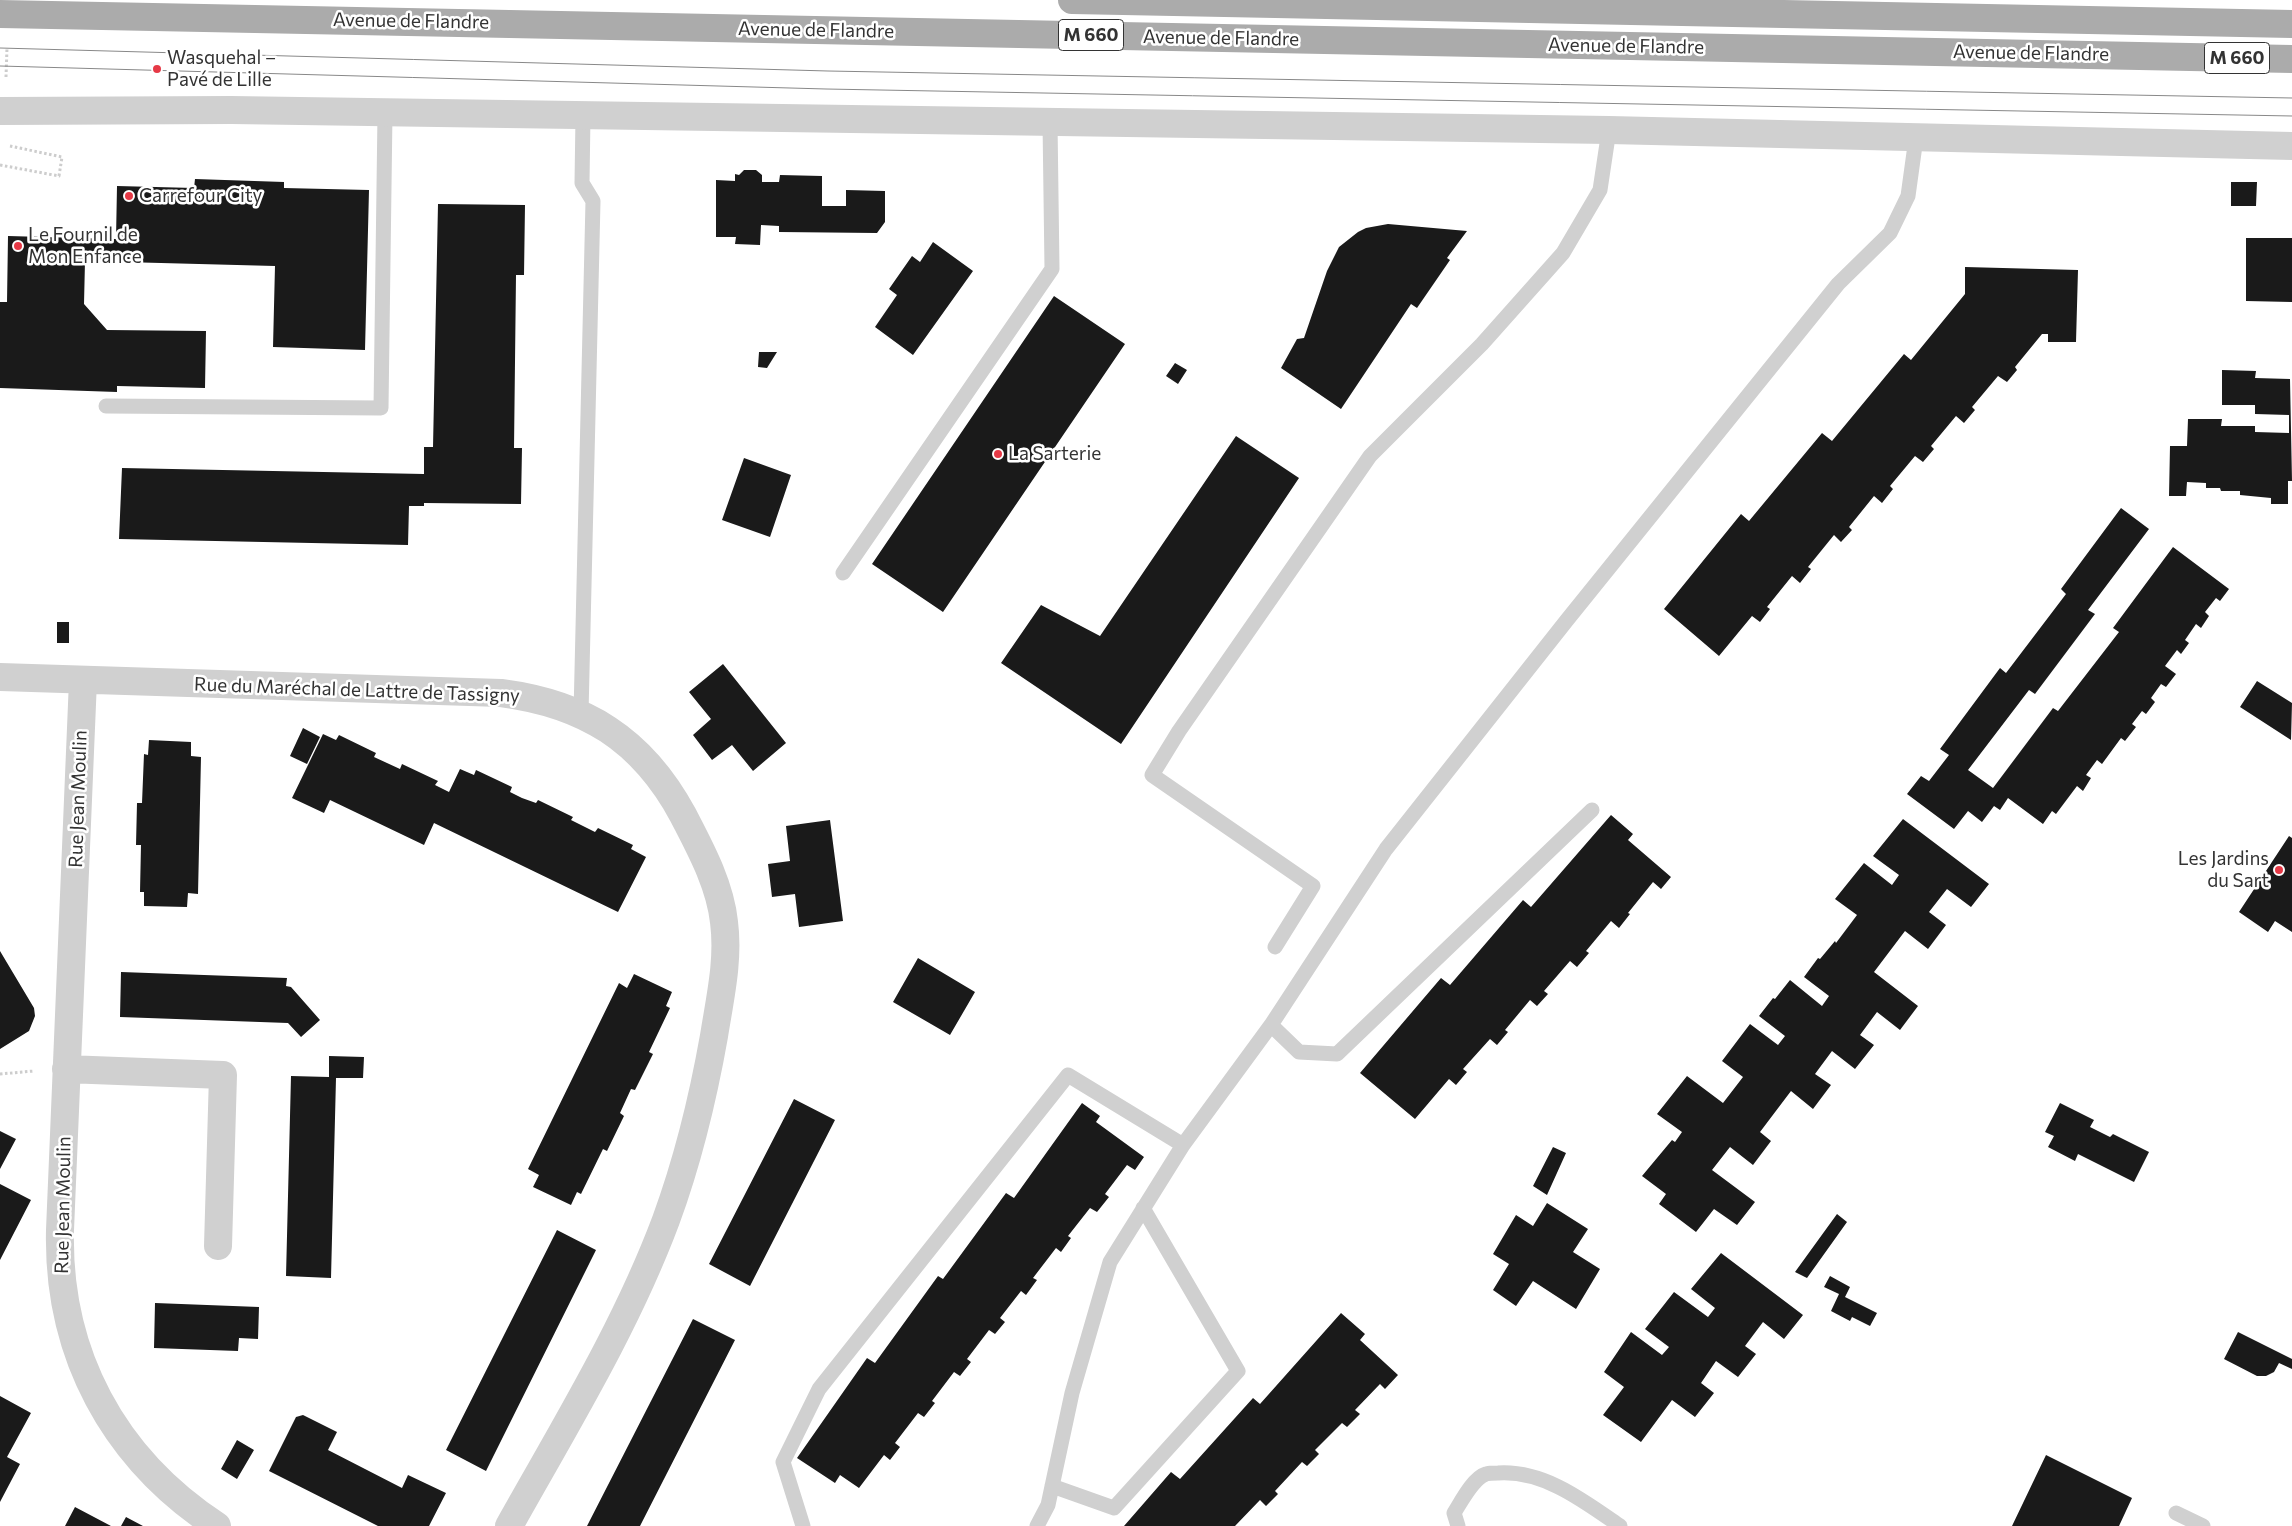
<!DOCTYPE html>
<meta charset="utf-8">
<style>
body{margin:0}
canvas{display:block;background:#fff}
</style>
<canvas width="2292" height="1526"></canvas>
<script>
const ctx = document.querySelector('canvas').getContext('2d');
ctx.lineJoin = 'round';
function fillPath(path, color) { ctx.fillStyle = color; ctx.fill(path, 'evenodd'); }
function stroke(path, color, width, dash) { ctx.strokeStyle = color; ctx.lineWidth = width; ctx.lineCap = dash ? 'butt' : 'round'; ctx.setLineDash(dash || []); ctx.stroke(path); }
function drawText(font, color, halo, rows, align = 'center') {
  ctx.font = font + ' Commissioner,sans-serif'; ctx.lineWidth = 5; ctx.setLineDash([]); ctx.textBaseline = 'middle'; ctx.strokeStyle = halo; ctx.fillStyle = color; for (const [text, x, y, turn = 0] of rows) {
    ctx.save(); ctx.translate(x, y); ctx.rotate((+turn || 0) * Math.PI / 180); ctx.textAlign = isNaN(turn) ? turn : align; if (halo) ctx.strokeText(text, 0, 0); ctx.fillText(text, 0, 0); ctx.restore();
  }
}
fillPath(new Path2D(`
 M744,170H756L762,175V182H779L780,175L822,176V206H846V190L885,191V222L877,233L779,232V226L761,225L760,245L735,244L736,237H716V180L735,181V174L739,175Z
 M195,179L284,182V188L369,190L365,350L273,347L275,266L85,261L84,304L107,330L206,331L205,388L117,386V392L0,388V302H7L8,236L116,239L117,186L194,188Z
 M2231,182H2257L2256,206H2231Z
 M438,204L525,205L524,275H516L514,448H522L521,504L424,503V506H409L408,545L119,539L122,468L424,474V447H433Z
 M1388,224L1467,231L1447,258L1450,260L1417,308L1411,304L1341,409L1281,368L1297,339L1304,338L1327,271L1339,247L1358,232L1366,228Z
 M2246,238H2292V302L2246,301Z
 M933,242L973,271L913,355L875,327L897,295L889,289L912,256L920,262Z
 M1965,267L2078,270L2076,342H2048V334H2042L2015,367L2017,370L2007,382L1998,376L1972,407L1975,410L1964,423L1956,416L1931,446L1934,449L1923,462L1915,456L1890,486L1893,489L1882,503L1874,496L1849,527L1852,530L1841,542L1834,535L1808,567L1811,569L1800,583L1792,576L1767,607L1770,609L1760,622L1752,616L1719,656L1664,609L1741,514L1749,521L1822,433L1832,441L1904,354L1911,360L1965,294Z
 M1054,296L1125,344L943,612L872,564Z
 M759,352H777L767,368L758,367Z
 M1175,363L1187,370L1178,384L1166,376Z
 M2222,370L2256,371L2255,378L2290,379L2292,481H2288V504H2271V498L2240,495V491H2221L2220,488H2206V483L2187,482L2186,496H2169L2170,446H2187L2188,419H2222L2221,426H2255V432L2289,433V415L2255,414V405H2222Z
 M1236,436L1299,478L1121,744L1001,663L1041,605L1100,636Z
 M744,458L791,475L770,537L722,520Z
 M2121,508L2149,529L2088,610L2095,614L2035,694L2029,690L1968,770L1993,788L2053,708L2058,711L2119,632L2113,628L2173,547L2229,589L2220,601L2216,598L2205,612L2209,616L2201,628L2196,624L2185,640L2189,643L2181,654L2177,650L2165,666L2176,674L2166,687L2161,684L2151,698L2155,702L2146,714L2142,711L2132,724L2136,727L2125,741L2121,738L2102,764L2097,760L2086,775L2091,778L2083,791L2077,786L2056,814L2052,811L2043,824L2008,798L2000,810L1994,806L1982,822L1968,811L1954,829L1907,794L1921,776L1929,781L1949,755L1940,749L2000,668L2006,673L2066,594L2061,589Z
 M57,622H69V643H57Z
 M723,664L786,743L753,771L732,745L712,760L693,735L711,719L689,692Z
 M2257,681L2292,703L2291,740L2240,707Z
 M303,728L320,737L307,764L290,756Z
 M323,734L336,740L339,735L376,753L374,757L400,769L402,764L438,781L435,785L449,792L460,769L474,775L476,770L512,787L510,792L522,798L536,803L538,800L573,817L571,820L595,832L598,828L633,845L631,849L646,857L618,912L434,823L424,845L330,800L324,813L292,798Z
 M149,740L191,742V756L201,757L198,894L188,893L187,907L144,906V892H140L141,845H136L137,803H142L144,754L148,755Z
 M1611,815L1633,834L1628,840L1671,877L1661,889L1653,882L1628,913L1630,914L1619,928L1611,921L1586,951L1589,953L1577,967L1570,961L1544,991L1548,994L1537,1006L1530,1000L1505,1030L1508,1032L1497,1045L1490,1039L1463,1069L1467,1072L1456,1085L1449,1079L1415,1119L1360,1073L1441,978L1450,985L1523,900L1531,907Z
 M1903,819L1989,884L1971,907L1947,889L1929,912L1946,925L1928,949L1905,931L1874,972L1918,1006L1900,1030L1877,1012L1860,1035L1874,1045L1855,1069L1832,1051L1815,1074L1831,1085L1813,1109L1791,1091L1760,1132L1771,1141L1753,1165L1730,1147L1712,1170L1755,1202L1737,1225L1714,1209L1696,1232L1659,1204L1666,1194L1642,1176L1672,1140L1675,1142L1682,1132L1657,1114L1687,1076L1723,1103L1743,1077L1722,1061L1750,1024L1778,1045L1785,1036L1759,1016L1773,998L1775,999L1790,980L1822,1006L1829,996L1804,977L1818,958L1820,959L1835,941L1836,943L1857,915L1835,899L1864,863L1892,885L1899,875L1873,856Z
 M830,820L843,921L799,927L795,894L772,897L768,864L790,861L786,826Z
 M2289,836L2292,838V932L2275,921L2268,932L2239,912Z
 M0,951L34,1008L35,1016L29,1031L0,1049Z
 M918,958L975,992L950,1035L893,1002Z
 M121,972L287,978L286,986L291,987L320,1020L301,1037L288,1023L120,1017Z
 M634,974L672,992L666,1006L670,1008L649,1052L653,1054L635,1090L631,1089L620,1113L624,1116L607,1151L603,1149L581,1194L577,1192L571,1205L533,1187L539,1175L528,1169L619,983L627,988Z
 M329,1056L364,1057L363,1078H336L331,1278L286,1276L291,1076L329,1077Z
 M794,1099L835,1120L750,1286L709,1264Z
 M1082,1103L1100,1116L1096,1122L1144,1157L1135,1170L1127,1165L1105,1194L1109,1197L1097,1212L1090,1208L1068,1236L1071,1238L1061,1252L1056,1248L1033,1278L1037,1280L1026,1295L1021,1291L1000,1318L1005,1322L995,1334L989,1330L967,1359L971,1362L960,1376L954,1372L932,1401L935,1403L924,1417L918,1413L895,1443L900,1447L890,1460L884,1455L859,1488L840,1475L835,1483L797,1458L867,1358L875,1363L938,1276L943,1279L1006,1193L1014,1198Z
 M2060,1103L2094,1120L2090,1127L2110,1137L2113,1134L2149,1152L2134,1182L2078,1154L2075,1161L2048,1147L2054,1136L2045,1132Z
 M0,1131L16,1139L0,1169Z
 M1553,1147L1566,1153L1547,1195L1533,1186Z
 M0,1184L31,1200L0,1260Z
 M1547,1203L1588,1229L1573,1252L1600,1269L1576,1309L1533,1281L1516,1306L1493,1290L1509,1264L1493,1254L1516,1215L1533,1226Z
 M1837,1214L1847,1222L1807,1278L1795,1272Z
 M557,1230L596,1250L486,1471L446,1450Z
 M1721,1253L1803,1315L1784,1339L1763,1322L1745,1346L1756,1354L1738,1377L1716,1361L1701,1383L1714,1393L1695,1417L1672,1400L1641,1442L1603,1415L1624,1387L1604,1372L1631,1332L1662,1355L1669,1347L1645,1329L1674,1292L1708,1317L1715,1308L1691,1289Z
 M1830,1276L1850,1287L1845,1297L1877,1313L1870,1326L1852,1317L1850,1321L1831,1311L1839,1294L1824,1287Z
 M155,1303L259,1307L258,1339L239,1338L238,1351L154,1348Z
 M1341,1313L1365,1334L1360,1340L1398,1375L1385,1389L1380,1384L1355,1410L1360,1414L1347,1427L1342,1423L1315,1450L1319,1454L1307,1466L1302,1462L1275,1491L1278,1494L1266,1506L1260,1500L1235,1526H1124L1171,1472L1180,1479L1253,1398L1260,1404Z
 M693,1319L735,1340L640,1526H587Z
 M2238,1332L2292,1359V1369L2279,1363L2274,1372L2266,1376H2257L2224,1359Z
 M0,1396L31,1413L7,1457L20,1464L0,1502Z
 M303,1415L337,1432L328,1450L402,1488L408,1475L446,1493L429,1526H378L269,1471L296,1417Z
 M237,1440L254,1450L237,1479L221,1469Z
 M2046,1455L2132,1498L2119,1526H2012Z
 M75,1507L111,1526H65Z
 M126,1517L143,1526H121Z`), '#1a1a1a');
stroke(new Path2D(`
 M6,77L7,48
 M0,165L59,176L62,157L10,146
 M0,1074L34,1071`), '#cdcdcd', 3, [2.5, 2.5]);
stroke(new Path2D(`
 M106,406L381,408L385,113
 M843,573L1052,269L1050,122
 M581,714L593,201L582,183L583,116
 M1275,947L1313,886L1152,775L1179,731L1370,456L1482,344L1563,253L1600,190L1609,130
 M1271,1025L1299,1052L1337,1054L1592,810
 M1052,1486L1114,1508L1238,1371L1143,1208
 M2176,1513L2203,1526
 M803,1526L783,1462L819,1389L1068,1075L1183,1145
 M1037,1526L1048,1505L1072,1393L1110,1262L1183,1145L1271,1025L1386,849L1567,620L1838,284L1890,233L1908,196L1916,138
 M1458,1526L1454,1513C1461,1502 1473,1478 1486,1474C1489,1473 1494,1473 1498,1473C1544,1470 1584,1501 1620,1526`), '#d0d0d0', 15);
stroke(new Path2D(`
 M0,677L501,693C585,704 642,739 683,815C700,848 720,884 724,922C729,960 720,998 714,1036C703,1098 688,1160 666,1220C626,1327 565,1426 509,1526
 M83,680L60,1230C57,1353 113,1458 217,1526
 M66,1069L223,1075L218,1246`), '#d0d0d0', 28);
stroke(new Path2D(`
 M0,111L231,110L1609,130L2292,146`), '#d0d0d0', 28);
stroke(new Path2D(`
 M1072,0L2292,24
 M0,14L2292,59`), '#ababab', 28);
stroke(new Path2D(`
 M0,48L828,71L2292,98
 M0,66L826,89L2292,116`), '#888', 1);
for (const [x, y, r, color] of [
 [157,69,5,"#e63946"],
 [129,196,5,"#e63946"],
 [18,246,5,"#e63946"],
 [998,454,5,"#e63946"],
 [2279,870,5,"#e63946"]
]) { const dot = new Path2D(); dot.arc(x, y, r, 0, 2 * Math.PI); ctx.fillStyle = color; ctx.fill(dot); stroke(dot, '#fff', 2); }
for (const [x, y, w] of [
 [1091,35,65],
 [2237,58,65]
]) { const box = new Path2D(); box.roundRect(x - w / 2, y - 15.5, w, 31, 4); ctx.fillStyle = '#fff'; ctx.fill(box); stroke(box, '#333', 1); }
drawText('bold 18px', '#333', null, [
 ["M 660",1091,35],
 ["M 660",2237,58]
]);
drawText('19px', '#333', '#fff', [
 ["Avenue de Flandre",411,21,1],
 ["Avenue de Flandre",816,30,1],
 ["Avenue de Flandre",1221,38,1],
 ["Avenue de Flandre",1626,46,1],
 ["Avenue de Flandre",2031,53,1],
 ["Rue du Maréchal de Lattre de Tassigny",357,690,2],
 ["Rue Jean Moulin",78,799,-88],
 ["Rue Jean Moulin",63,1205,-89]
]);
drawText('19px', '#333', '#fff', [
 ["Wasquehal –",167,58],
 ["Pavé de Lille",167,80],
 ["Carrefour City",139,196],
 ["Le Fournil de",28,235],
 ["Mon Enfance",28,257],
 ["La Sarterie",1008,454],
 ["Les Jardins",2269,859,"right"],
 ["du Sart",2269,881,"right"]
], 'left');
</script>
